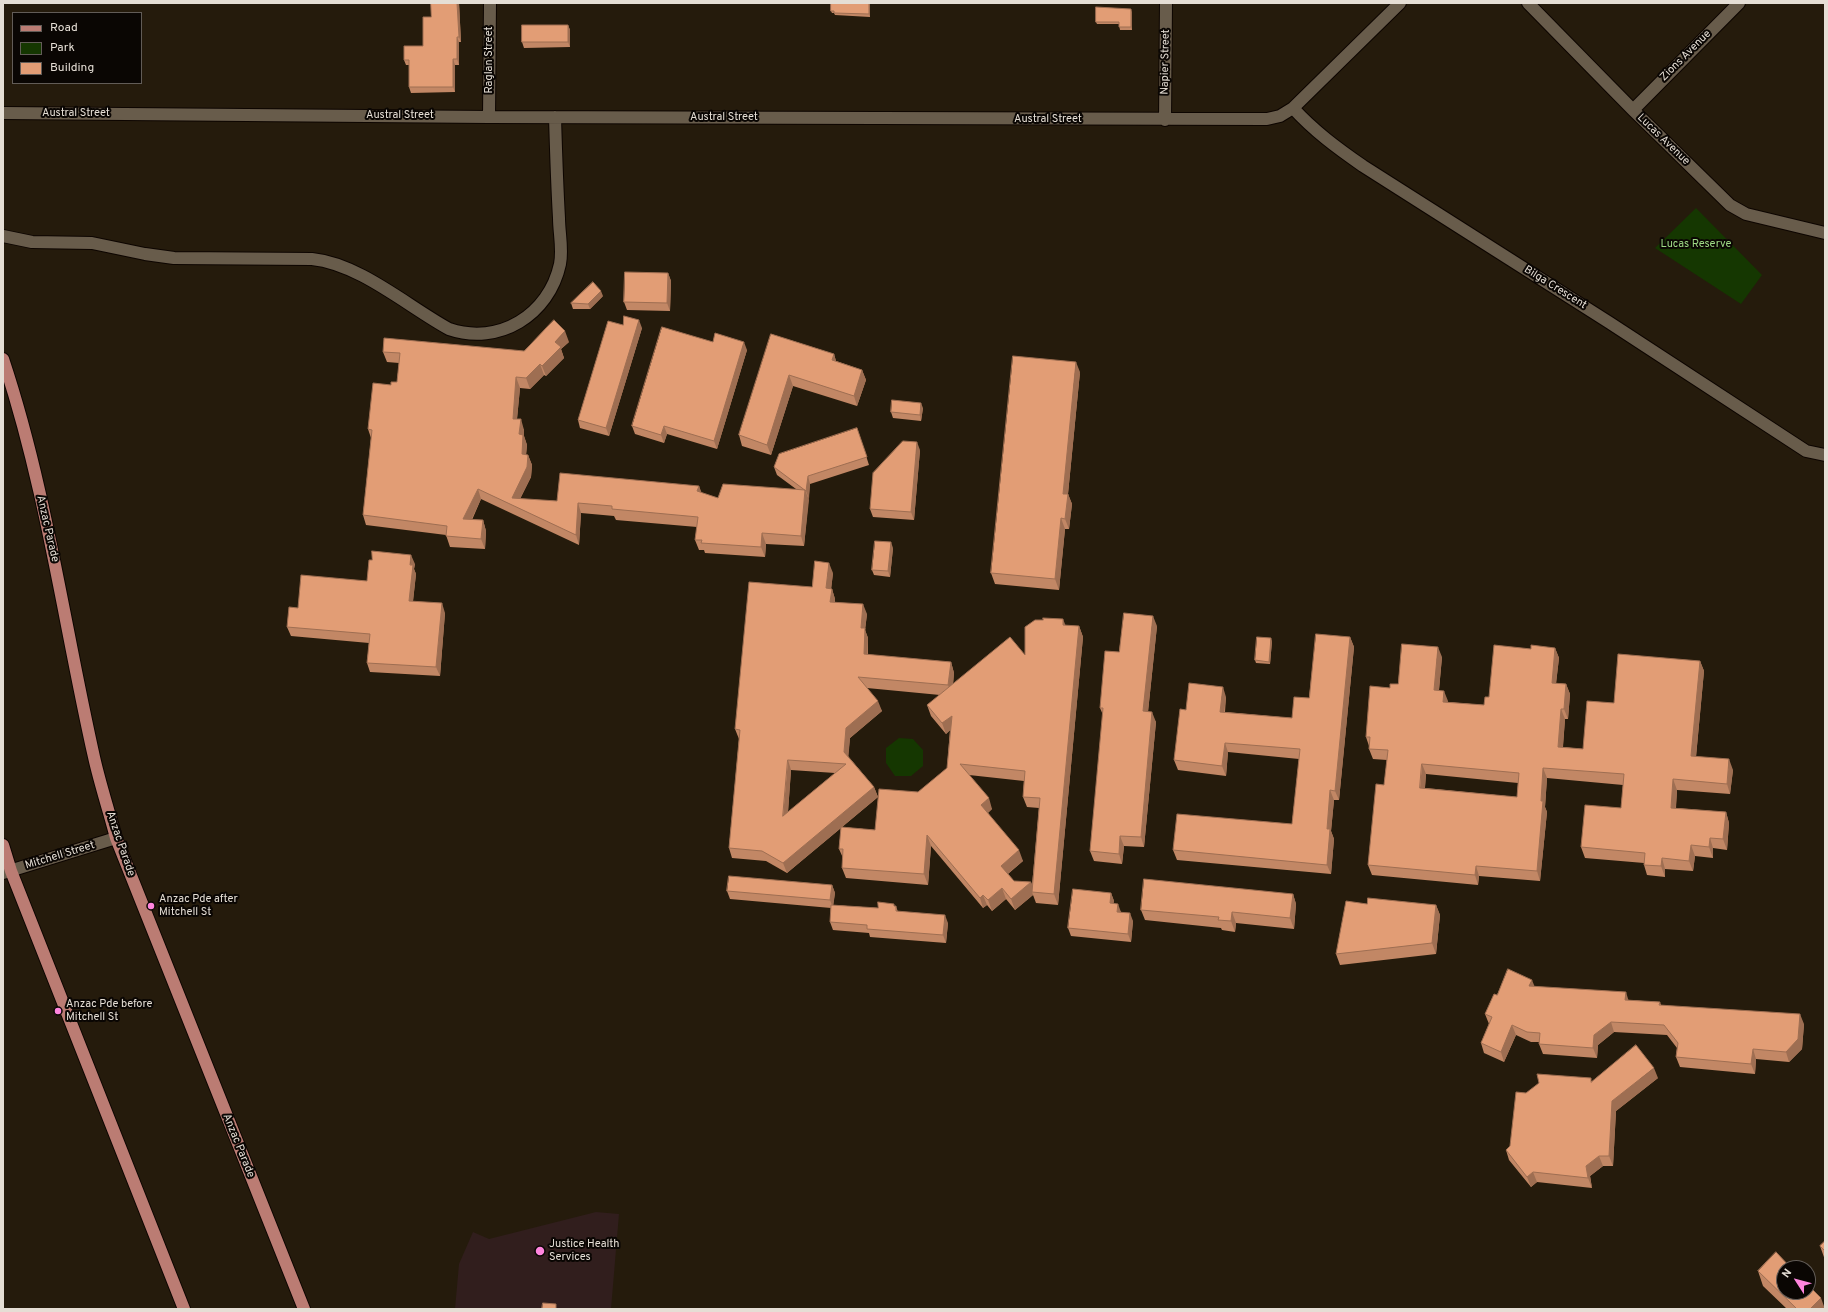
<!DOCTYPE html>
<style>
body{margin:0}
#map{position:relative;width:1828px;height:1312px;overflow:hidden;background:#251b0c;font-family:Overpass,sans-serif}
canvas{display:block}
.frame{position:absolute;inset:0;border:4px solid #e5ded5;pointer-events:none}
.legend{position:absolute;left:12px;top:12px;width:130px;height:72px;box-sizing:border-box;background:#0a0603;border:1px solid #625c57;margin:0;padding:5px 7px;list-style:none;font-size:12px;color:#e5ded5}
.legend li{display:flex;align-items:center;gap:8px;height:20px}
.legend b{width:20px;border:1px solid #625c57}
.north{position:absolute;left:1776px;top:1260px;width:40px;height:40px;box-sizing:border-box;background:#0a0603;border:1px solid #625c57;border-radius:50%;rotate:306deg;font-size:11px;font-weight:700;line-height:16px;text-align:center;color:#e5ded5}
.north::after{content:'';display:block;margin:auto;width:14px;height:18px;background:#ff85de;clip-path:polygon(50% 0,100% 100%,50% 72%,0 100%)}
</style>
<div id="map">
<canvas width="1828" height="1312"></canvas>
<div class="frame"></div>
<ul class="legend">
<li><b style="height:5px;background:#bb7c73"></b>Road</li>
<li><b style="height:11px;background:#153701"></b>Park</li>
<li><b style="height:11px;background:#e29d75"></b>Building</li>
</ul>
<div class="north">N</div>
</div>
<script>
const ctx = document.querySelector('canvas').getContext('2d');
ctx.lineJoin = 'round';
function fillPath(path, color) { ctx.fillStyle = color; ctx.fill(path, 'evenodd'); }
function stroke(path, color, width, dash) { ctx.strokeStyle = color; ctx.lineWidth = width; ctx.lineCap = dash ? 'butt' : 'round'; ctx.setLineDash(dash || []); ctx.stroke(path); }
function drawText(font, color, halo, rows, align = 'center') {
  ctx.font = font + ' Overpass,sans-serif'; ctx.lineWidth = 4; ctx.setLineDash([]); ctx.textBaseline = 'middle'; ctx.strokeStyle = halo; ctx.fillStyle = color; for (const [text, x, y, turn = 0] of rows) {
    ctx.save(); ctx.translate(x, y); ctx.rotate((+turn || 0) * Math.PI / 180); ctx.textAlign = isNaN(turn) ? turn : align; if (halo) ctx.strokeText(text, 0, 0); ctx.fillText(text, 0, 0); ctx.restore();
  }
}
fillPath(new Path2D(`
 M596,1212L619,1214L611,1309H455L459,1264L473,1232L489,1239Z`), '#311e1d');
fillPath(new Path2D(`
 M1696,208L1762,275L1741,304L1655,248Z
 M899,738L913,739L923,750V766L911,776H895L886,763V748Z`), '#153701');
const minor = new Path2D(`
 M1528,3L1633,110L1730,205L1746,214L1825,233
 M1293,108C1314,131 1337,148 1363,166L1610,323L1806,451L1825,455
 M1633,110L1739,3
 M3,113L489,117L1267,119L1280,116L1293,108L1400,3
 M489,117L490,3
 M1165,120L1166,3
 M3,236L32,242L92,243L145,254L174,258L312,259C360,264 407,306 449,329C499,346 549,315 560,264C563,249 559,233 559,218C557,184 556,151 555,117
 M3,873L116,838`);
const major = new Path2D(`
 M3,359C46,488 64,624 94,757C100,784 109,811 116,838L304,1309
 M3,845L11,871L184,1309`);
stroke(minor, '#0d0500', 14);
stroke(major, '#0d0500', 14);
stroke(minor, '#685c4b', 12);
stroke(major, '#bb7c73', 12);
fillPath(new Path2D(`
 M459,3L461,42H459V65H455V92L411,93L409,87V65H406L404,60L423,46L431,17Z
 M831,3H870V17L835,15L834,13H832L831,11Z
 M1132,12V30H1120L1119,24H1097L1096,22Z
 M568,25L570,30V47L524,48L522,42Z
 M668,273L671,281L670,311L627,310L624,302Z
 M603,296L590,309H573L571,303Z
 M623,325L642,328L609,436L580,428L578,420Z
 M771,334L834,354L836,361L862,370L866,380L857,406L793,386L771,455L742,446L739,435Z
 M569,342L561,349L564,358L546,376L544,375L530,389L520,388L517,419L524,430V436L527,445L526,455H528L532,465L531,477L520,499L557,501L699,486L701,493L718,498L796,489L777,475L774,467L857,428L869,465L810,484L804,546L766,544L765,557L705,553L704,550H699L695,540L697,527L616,520L614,516L581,513L579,545L481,499L472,520H483L486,531L485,549L450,547L446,535L366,525L363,515L371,438L368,429L391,385L397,382L399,363L387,362L383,352L524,351Z
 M713,342L747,350L717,449L667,434L664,443L635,434L632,426Z
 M1080,372L1068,494L1072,504L1069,529H1065L1059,590L995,584L991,573Z
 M923,408L921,421L893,418L891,412Z
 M920,450L914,520L873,517L870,509Z
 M893,548L890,577L874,575L872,570Z
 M372,560L415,564L414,569L416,574L413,601L445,613L440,676L370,672L367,663L369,643L291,636L287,627L298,608L367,581Z
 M833,573L831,589H832L835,599V602L867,614L865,630L868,638V655L951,662L954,673L953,684L1025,655L1066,626H1079L1083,637L1058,905L1036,903L1033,895L1015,910L1006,899L992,911L987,905L983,908L931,846L928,885L846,878L842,868L843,858L839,849L841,828L787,873L766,861L732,858L729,848L739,739L735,729L812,587ZM867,688L940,695L927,705L931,716L946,734L950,730L947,768L875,830L842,827L878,797L874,787L848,756L850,738L882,711ZM791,770L835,773L788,812ZM969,775L1024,781L1023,797L1027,807L1039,808L1032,885L1031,882L1014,881L1008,874L1023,861L988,813L992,809Z
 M1157,626L1148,712L1156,722L1144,847L1124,846L1122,864L1094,861L1090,851L1103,715L1100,708L1119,652Z
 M1350,637L1354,647L1339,800H1334L1331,831L1334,839L1331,874L1177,860L1173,850L1292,824L1299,759L1228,752L1226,776L1178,770L1174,760L1186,710L1226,697L1225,712L1292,718L1309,698Z
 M1272,641L1270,664L1256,663L1255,660Z
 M1555,648L1559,658L1556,683L1566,684L1570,694L1568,719H1565L1563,747L1583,749L1614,703L1700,661L1704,671L1696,757L1733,770L1730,794L1677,790L1676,808L1726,812L1729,823L1727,850L1713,848V858L1695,856L1693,871L1665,869V877L1647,875L1644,865V863L1585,858L1581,847L1621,808L1623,785L1547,778L1545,807L1547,812L1540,881L1479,876L1478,885L1372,875L1368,865L1384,785L1387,760L1373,759L1369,749V746L1366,737L1390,688L1398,684L1442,657L1439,690L1448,702L1484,705L1489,697L1531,649ZM1426,774L1518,783L1517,797L1425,788Z
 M832,885L835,893L833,905L878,908L896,906L898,912L948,923L946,943L870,937L869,933L833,930L830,922L831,908L730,899L727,891Z
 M1111,893L1114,901L1113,903L1121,912L1133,921L1131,942L1071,936L1068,928Z
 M1293,894L1296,904L1294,929L1236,923L1235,932L1222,930L1221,928L1145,920L1141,910Z
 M1367,904L1436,905L1440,915L1436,954L1340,965L1336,954Z
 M1534,986L1629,1000L1660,1002L1661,1005L1804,1024L1802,1049L1789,1062L1756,1059L1755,1074L1680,1067L1676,1057L1677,1048L1667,1035L1614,1032L1598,1045L1597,1058L1543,1054L1539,1044V1042H1531L1516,1035L1504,1062L1484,1053L1481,1043L1489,1024L1485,1014Z
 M1658,1078L1616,1111L1613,1166H1603L1590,1176L1592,1188L1537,1182L1531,1187L1509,1160L1506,1150L1510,1146L1526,1093L1592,1081Z
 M1825,1241V1260L1820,1246Z
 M1758,1271L1825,1309H1787L1763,1286Z`), '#c28765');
fillPath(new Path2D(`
 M457,3H459L461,42L459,37Z
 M869,3H870V17L869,14Z
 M1131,9L1132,12V30L1131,27Z
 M568,25L570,30V47L568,42Z
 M457,37L459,42V65L457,59Z
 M453,59L455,65V92L453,87Z
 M668,273L671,281L670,311L667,303Z
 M601,291L603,296L590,309L588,304Z
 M639,320L642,328L609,436L606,428Z
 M565,331L569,342L561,349L564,358L546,376L542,366L555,342Z
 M744,342L747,350L717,449L714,441Z
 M834,354L837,365L832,360Z
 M1076,362L1080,372L1067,504L1063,494Z
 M540,364L544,375L530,389L526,378Z
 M862,370L866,380L857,406L854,396Z
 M789,375L793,386L771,455L767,445Z
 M516,377L520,388L516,429L513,419Z
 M921,403L923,408L921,421L920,415Z
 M521,419L524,430V436L527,445L525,465L522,454L519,434Z
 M664,426L667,434L664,443L661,435Z
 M917,442L920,450L914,520L911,512Z
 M528,455L532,465L531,477L516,507L512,498Z
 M808,476L810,484L809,499L806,491Z
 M699,486L703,496L697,491Z
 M478,489L481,499L467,529L463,519Z
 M805,490L809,500L804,546L801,536Z
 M1068,494L1072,504L1069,529L1065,519Z
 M578,503L581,513L579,545L576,535Z
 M1061,518L1065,529L1059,590L1055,579Z
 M483,520L486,531L485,549L481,539Z
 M762,533L766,544L765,557L761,547Z
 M891,542L893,548L890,577L888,571Z
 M411,555L415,564L414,569L416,574L412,610L409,601Z
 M829,563L833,573L830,599L826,588Z
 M832,589L835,599L834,612L830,602Z
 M442,603L445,613L440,676L436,667Z
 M863,604L867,614L865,630L868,638L867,664L864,654L861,628Z
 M1153,616L1157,626L1147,721L1143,711Z
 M1063,619L1067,629L1063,625Z
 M1079,626L1083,637L1058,905L1054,894Z
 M1350,637L1354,647L1339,800L1335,791Z
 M1271,638L1272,641L1270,664L1269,662Z
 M1438,647L1442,657L1438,700L1434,690Z
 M1555,648L1559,658L1555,693L1552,683Z
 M1700,661L1704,671L1695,767L1691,756Z
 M951,662L954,673L952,696L948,685Z
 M1566,684L1570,694L1568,719L1564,709Z
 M1223,687L1226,697L1223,722L1220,712Z
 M1444,691L1448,701L1447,712L1443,702Z
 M878,701L882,711L850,738L848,762L844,752L846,728Z
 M1561,709L1565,719L1562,757L1558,747Z
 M1152,712L1156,722L1144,847L1141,837Z
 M952,716L955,726L946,734L942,723Z
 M1225,743L1228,752L1226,776L1222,766Z
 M1729,759L1733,770L1730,794L1727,784Z
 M788,760L791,770L787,826L783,816Z
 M1422,764L1426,774L1424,798L1420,788Z
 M1543,768L1547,778L1545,807L1547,812L1540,881L1537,871Z
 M1673,779L1677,790L1675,818L1671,808Z
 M874,787L878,797L787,873L783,863Z
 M1330,790L1334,800L1331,831L1334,839L1331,874L1327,865V829Z
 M989,798L992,809L985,815L981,805Z
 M1726,812L1729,823L1727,850L1723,839Z
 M927,835L931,846L928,885L924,874Z
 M1120,836L1124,846L1122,864L1119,854Z
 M1710,838L1713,848V858L1709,847Z
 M1691,845L1695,856L1693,871L1689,861Z
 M1019,850L1023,861L1005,876L1001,866Z
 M1662,858L1665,869V877L1661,866Z
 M1476,866L1479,876L1478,885L1475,875Z
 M1031,882L1035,892H1032L1033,895L1015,910L1011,899Z
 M832,885L835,893L833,908L830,900Z
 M1002,888L1006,899L992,911L988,900Z
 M1111,893L1114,901L1113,911L1110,903Z
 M1293,894L1296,904L1294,929L1290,918Z
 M983,895L987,905L983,908L980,898Z
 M1118,904L1121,912L1120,919L1117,912Z
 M1436,905L1440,915L1436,954L1432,943Z
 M1232,912L1236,923L1235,932L1231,921Z
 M1130,913L1133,921L1131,942L1128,934Z
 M945,915L948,923L946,943L943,935Z
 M1532,980L1536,990L1529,986Z
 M1626,992L1629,1002L1625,1000Z
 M1800,1014L1804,1024L1802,1049L1789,1062L1786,1052Z
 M1611,1022L1614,1032L1598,1045L1597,1058L1593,1048L1594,1035Z
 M1512,1025L1516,1035L1504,1062L1501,1052Z
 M1753,1049L1756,1059L1755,1074L1751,1064Z
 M1654,1068L1658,1078L1616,1111L1613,1166L1609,1156L1612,1101Z
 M1599,1156L1603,1166L1590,1176L1592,1188L1588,1178L1586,1166Z
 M1533,1172L1537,1182L1531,1187L1527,1177Z
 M1821,1298L1825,1309H1810Z`), '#9e6e52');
const building = new Path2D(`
 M431,3H457L459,37H457V59H453V87H409V60H404V46H423V17H431Z
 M831,3H869V14L834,13V11H831Z
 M1096,7L1131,9V27H1119V22H1096Z
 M522,25H568V42H522Z
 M625,272L668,273L667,303L624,302Z
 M593,282L601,291L588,304L571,303Z
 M624,316L639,320L606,428L578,420L608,321L623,325Z
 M554,320L565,331L555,342L561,347L542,366L540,364L526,378L516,377L513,419H521L519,434L523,435L522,454L528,455L527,467L512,498L557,501L560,473L699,486L697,491L718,498L723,484L805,490L801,536L762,533L761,547L701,543L702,540H695L698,517L612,509V506L578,503L576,535L478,489L463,519L483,520L481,539L446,536L447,526L363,515L372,430L368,429L373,383L391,385V382H397L400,353L383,352L384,338L524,351Z
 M662,327L713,342L715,333L744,342L714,441L664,426L661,435L632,426Z
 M771,334L834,354L832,360L862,370L854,396L789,375L767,445L739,435Z
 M1013,356L1076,362L1063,494H1068L1065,519L1061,518L1055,579L991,573Z
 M892,400L921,403L920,415L891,412Z
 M857,428L867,457L808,476L806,491L774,467L779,454Z
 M903,441L917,442L911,512L870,509L873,473Z
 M875,541L891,542L888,571L872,570Z
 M372,551L411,555L410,565H413L409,601L442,603L436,667L367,663L370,634L287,627L289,607L298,608L301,575L367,581L369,560H372Z
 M815,561L829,563L826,588L832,589L830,602L863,604L861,628H865L864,654L951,662L948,685L858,677L878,701L846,728L844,752L874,787L783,863L762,851L729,848L740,730L735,729L749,582L812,587ZM788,760L846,764L783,816Z
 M1124,613L1153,616L1143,711L1152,712L1141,837L1120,836L1119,854L1090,851L1103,708H1100L1105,651L1119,652Z
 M1043,618L1063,619V625L1079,626L1054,894L1032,892L1040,798L1023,797L1025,771L960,764L989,798L981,805L1019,850L1001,866L1014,881L1031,882L1011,899L1002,888L988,900L983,895L980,898L927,835L924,874L842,868L843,849H839L841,827L875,830L879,789L918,792L947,768L952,716L942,723L927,705L1010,637L1025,655V627L1035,620H1043Z
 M1316,634L1350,637L1335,791L1330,790L1327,829H1330L1327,865L1173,850L1177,814L1292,824L1300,749L1225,743L1222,766L1174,760L1180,709L1186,710L1189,683L1223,687L1220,712L1292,718L1294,697L1309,698Z
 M1257,637L1271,638L1269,662L1255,660Z
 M1402,644L1438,647L1434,690L1444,691L1443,702L1484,705L1485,697H1489L1494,645L1531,649V645L1555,648L1552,683L1566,684L1564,709H1561L1558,747L1583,749L1587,701L1614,703L1618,654L1700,661L1691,756L1729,759L1727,784L1673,779L1671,808L1726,812L1723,839L1710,838L1709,847L1691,845L1689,861L1662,858L1661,866L1644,865L1645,853L1581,847L1585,805L1621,808L1624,774L1543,768L1541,801H1543L1537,871L1476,866L1475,875L1368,865L1376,784L1384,785L1388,750L1369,749L1370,737H1366L1370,686L1390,688V684H1398ZM1422,764L1519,773L1517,797L1420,788Z
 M729,876L832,885L830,900L727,891Z
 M1144,879L1293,894L1290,918L1232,912L1231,921L1218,920L1219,917L1141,910Z
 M1073,889L1111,893L1110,903L1118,904L1117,912L1130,913L1128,934L1068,928Z
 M1368,898L1436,905L1432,943L1336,954L1346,901L1367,904Z
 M878,902L894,904V906H896V911L945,915L943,935L867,929V925L830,922L831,905L878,908Z
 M1508,969L1532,980L1529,986L1626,992L1625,1000L1660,1002L1659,1005L1800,1014L1798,1039L1786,1052L1753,1049L1751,1064L1676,1057L1678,1043L1664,1025L1611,1022L1594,1035L1593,1048L1539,1044L1540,1033L1527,1032L1512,1025L1501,1052L1481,1043L1492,1017L1485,1014L1494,994L1497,995Z
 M1636,1045L1654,1068L1612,1101L1609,1156H1599L1586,1166L1588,1178L1533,1172L1527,1177L1506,1150L1510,1146L1516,1092L1526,1093L1539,1083L1537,1074L1591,1078V1082Z
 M1825,1241V1251L1820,1246Z
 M1776,1252L1791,1268H1784V1292H1808V1285L1821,1298L1810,1309H1797L1758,1271Z
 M543,1303L556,1304V1309H542Z`);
fillPath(building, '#e29d75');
stroke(building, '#9e6e52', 1);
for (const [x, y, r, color] of [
 [151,906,4,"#ff85de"],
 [58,1011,4,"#ff85de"],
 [540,1251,5,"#ff85de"]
]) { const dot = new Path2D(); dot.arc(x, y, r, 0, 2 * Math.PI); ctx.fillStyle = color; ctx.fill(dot); stroke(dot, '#0a0603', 1.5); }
drawText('11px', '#e5ded5', '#0a0603', [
 ["Zions Avenue",1686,56,-45],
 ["Raglan Street",490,60,-90],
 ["Napier Street",1166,62,-89],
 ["Austral Street",76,114],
 ["Austral Street",400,116],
 ["Austral Street",724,118],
 ["Austral Street",1048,120],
 ["Lucas Avenue",1663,140,44],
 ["Bilga Crescent",1555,288,32],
 ["Anzac Parade",47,529,77],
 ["Anzac Parade",120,844,71],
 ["Mitchell Street",60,856,-17],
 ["Anzac Parade",238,1146,68]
]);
drawText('11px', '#9eda85', '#0a0603', [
 ["Lucas Reserve",1696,245]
]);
drawText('11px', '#e5ded5', '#0a0603', [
 ["Anzac Pde after",159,900],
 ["Mitchell St",159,913],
 ["Anzac Pde before",66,1005],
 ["Mitchell St",66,1018],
 ["Justice Health",549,1245],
 ["Services",549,1258]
], 'left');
</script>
